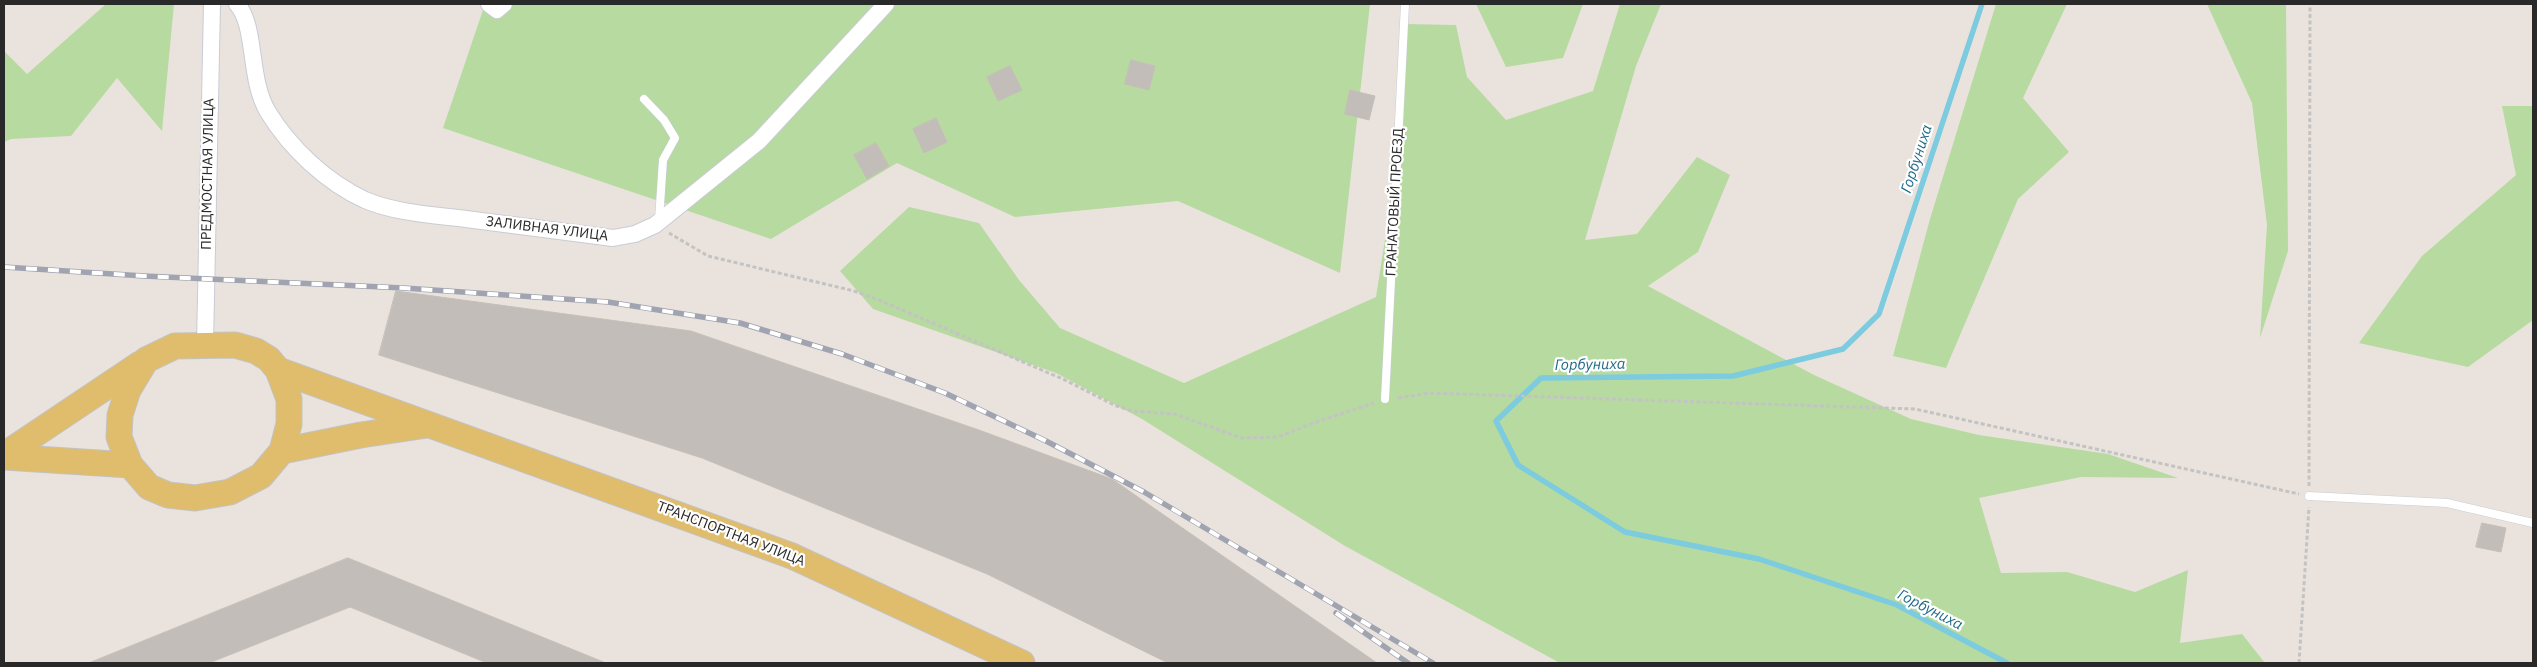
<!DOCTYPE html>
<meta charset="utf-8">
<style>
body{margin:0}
#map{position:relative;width:2537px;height:667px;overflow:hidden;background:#eae3dd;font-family:"IBM Plex Sans",sans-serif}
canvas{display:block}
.frame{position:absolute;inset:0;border:5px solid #292929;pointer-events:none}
</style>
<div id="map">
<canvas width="2537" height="667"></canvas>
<div class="frame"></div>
</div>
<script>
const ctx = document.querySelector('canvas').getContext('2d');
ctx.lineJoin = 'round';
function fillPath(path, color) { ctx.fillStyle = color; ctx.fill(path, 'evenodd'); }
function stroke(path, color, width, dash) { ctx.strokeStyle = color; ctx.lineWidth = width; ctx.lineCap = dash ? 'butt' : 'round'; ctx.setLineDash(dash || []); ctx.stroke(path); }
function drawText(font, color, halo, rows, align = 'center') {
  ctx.font = font + ' "IBM Plex Sans",sans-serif'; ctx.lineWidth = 4.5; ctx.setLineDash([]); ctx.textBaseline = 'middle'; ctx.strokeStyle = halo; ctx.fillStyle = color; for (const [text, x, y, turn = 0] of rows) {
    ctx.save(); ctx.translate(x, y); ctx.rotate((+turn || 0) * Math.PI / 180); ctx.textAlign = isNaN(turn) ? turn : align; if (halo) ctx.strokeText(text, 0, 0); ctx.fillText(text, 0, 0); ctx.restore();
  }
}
fillPath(new Path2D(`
 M106,4H174L162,131L117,78L71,136L11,139L4,142V51L27,74Z
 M485,4H1370L1340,273L1178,201L1015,217L897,163L771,239L443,128Z
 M1476,4H1583L1563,58L1506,67Z
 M1620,4H1661L1636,66L1585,240L1637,234L1697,157L1730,175L1698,252L1648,286L1814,375L1911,419L1979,435L2108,454L2178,478L2081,477L1979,498L2001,573L2067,572L2135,592L2188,570L2180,643L2242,634L2265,663H1560L1345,546L1142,419L1056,373L873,309L840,271L909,207L979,223L1019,280L1060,328L1184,383L1376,297L1390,207L1405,24L1456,25L1467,77L1506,120L1593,91Z
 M1996,4H2067L2023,98L2069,152L2018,199L1946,368L1893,356L1930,219Z
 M2207,4H2286L2288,251L2260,338L2267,225L2252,103Z
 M2502,106H2533V320L2468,367L2359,343L2422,256L2516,175Z`), '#b7daa0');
stroke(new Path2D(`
 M1982,4L1879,314L1843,349L1733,376L1541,378L1496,421L1518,465L1625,532L1759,559L1897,605L2007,663`), '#7ccbdf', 5.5);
const building = new Path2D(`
 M1131,60L1155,66L1149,90L1125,84Z
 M1010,66L1022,90L998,101L987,77Z
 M1350,90L1375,96L1369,120L1345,114Z
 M936,118L947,142L924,153L913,129Z
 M876,143L889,166L867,179L854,155Z
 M396,291L691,331L979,430L1112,479L1377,663H1168L987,574L702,458L379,355Z
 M2482,523L2506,528L2501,552L2476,547Z
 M348,558L606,663H487L350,607L209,663H89Z`);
fillPath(building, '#c2bdb9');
stroke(building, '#c5bfb7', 1);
const lane = new Path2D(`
 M644,99L664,120L675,138L663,160L659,220
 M1385,399L1405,4
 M2309,496L2447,503L2533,523`);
const street = new Path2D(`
 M237,4C257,27 248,79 268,112C290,148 326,182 365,200C396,213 433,215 466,219C515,225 564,232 613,238L635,234L655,225L759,141L886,4
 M489,4L497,10L504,4
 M205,345L212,4`);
const primary = new Path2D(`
 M278,370L289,399V424L282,451L261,476L230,492L195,498L168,495L149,487L130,465L119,437L120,415L128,390L146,360L175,346L235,345L256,351L269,359L278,370L792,556L1022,663
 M282,451L361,435L427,425
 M4,455L140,364
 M4,457L130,465`);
stroke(lane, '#c8ccd5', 9);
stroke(street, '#c8ccd5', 18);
stroke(primary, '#c3c3c3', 27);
stroke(new Path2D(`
 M669,233L708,256L854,291L879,300L1065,380L1114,405L1132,411L1175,414L1241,438L1278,437L1316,422L1374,403
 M1398,398L1428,393L1915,409L2299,494
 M2309,486L2310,4
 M2299,663L2309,507`), '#c3c3c3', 3, [4, 2.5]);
stroke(lane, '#fff', 8);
stroke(street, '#fff', 16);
stroke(primary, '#dfbd6d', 25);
const rail = new Path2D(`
 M4,267L144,276L404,288L608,302L740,323L842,354L945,393L1046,441L1144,492L1433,663
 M1336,613L1408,663`);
stroke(rail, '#a0a4b1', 5.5);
stroke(rail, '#fff', 4, [11]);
drawText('14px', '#292929', '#fff', [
 ["ПРЕДМОСТНАЯ УЛИЦА",208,174,-89],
 ["ГРАНАТОВЫЙ ПРОЕЗД",1395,202,-87],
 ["ЗАЛИВНАЯ УЛИЦА",547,229,7],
 ["ТРАНСПОРТНАЯ УЛИЦА",731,534,21]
]);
drawText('italic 15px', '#1e6a89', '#fff', [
 ["Горбуниха",1917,159,-72],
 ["Горбуниха",1590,365,-1],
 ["Горбуниха",1930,610,27]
]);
</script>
